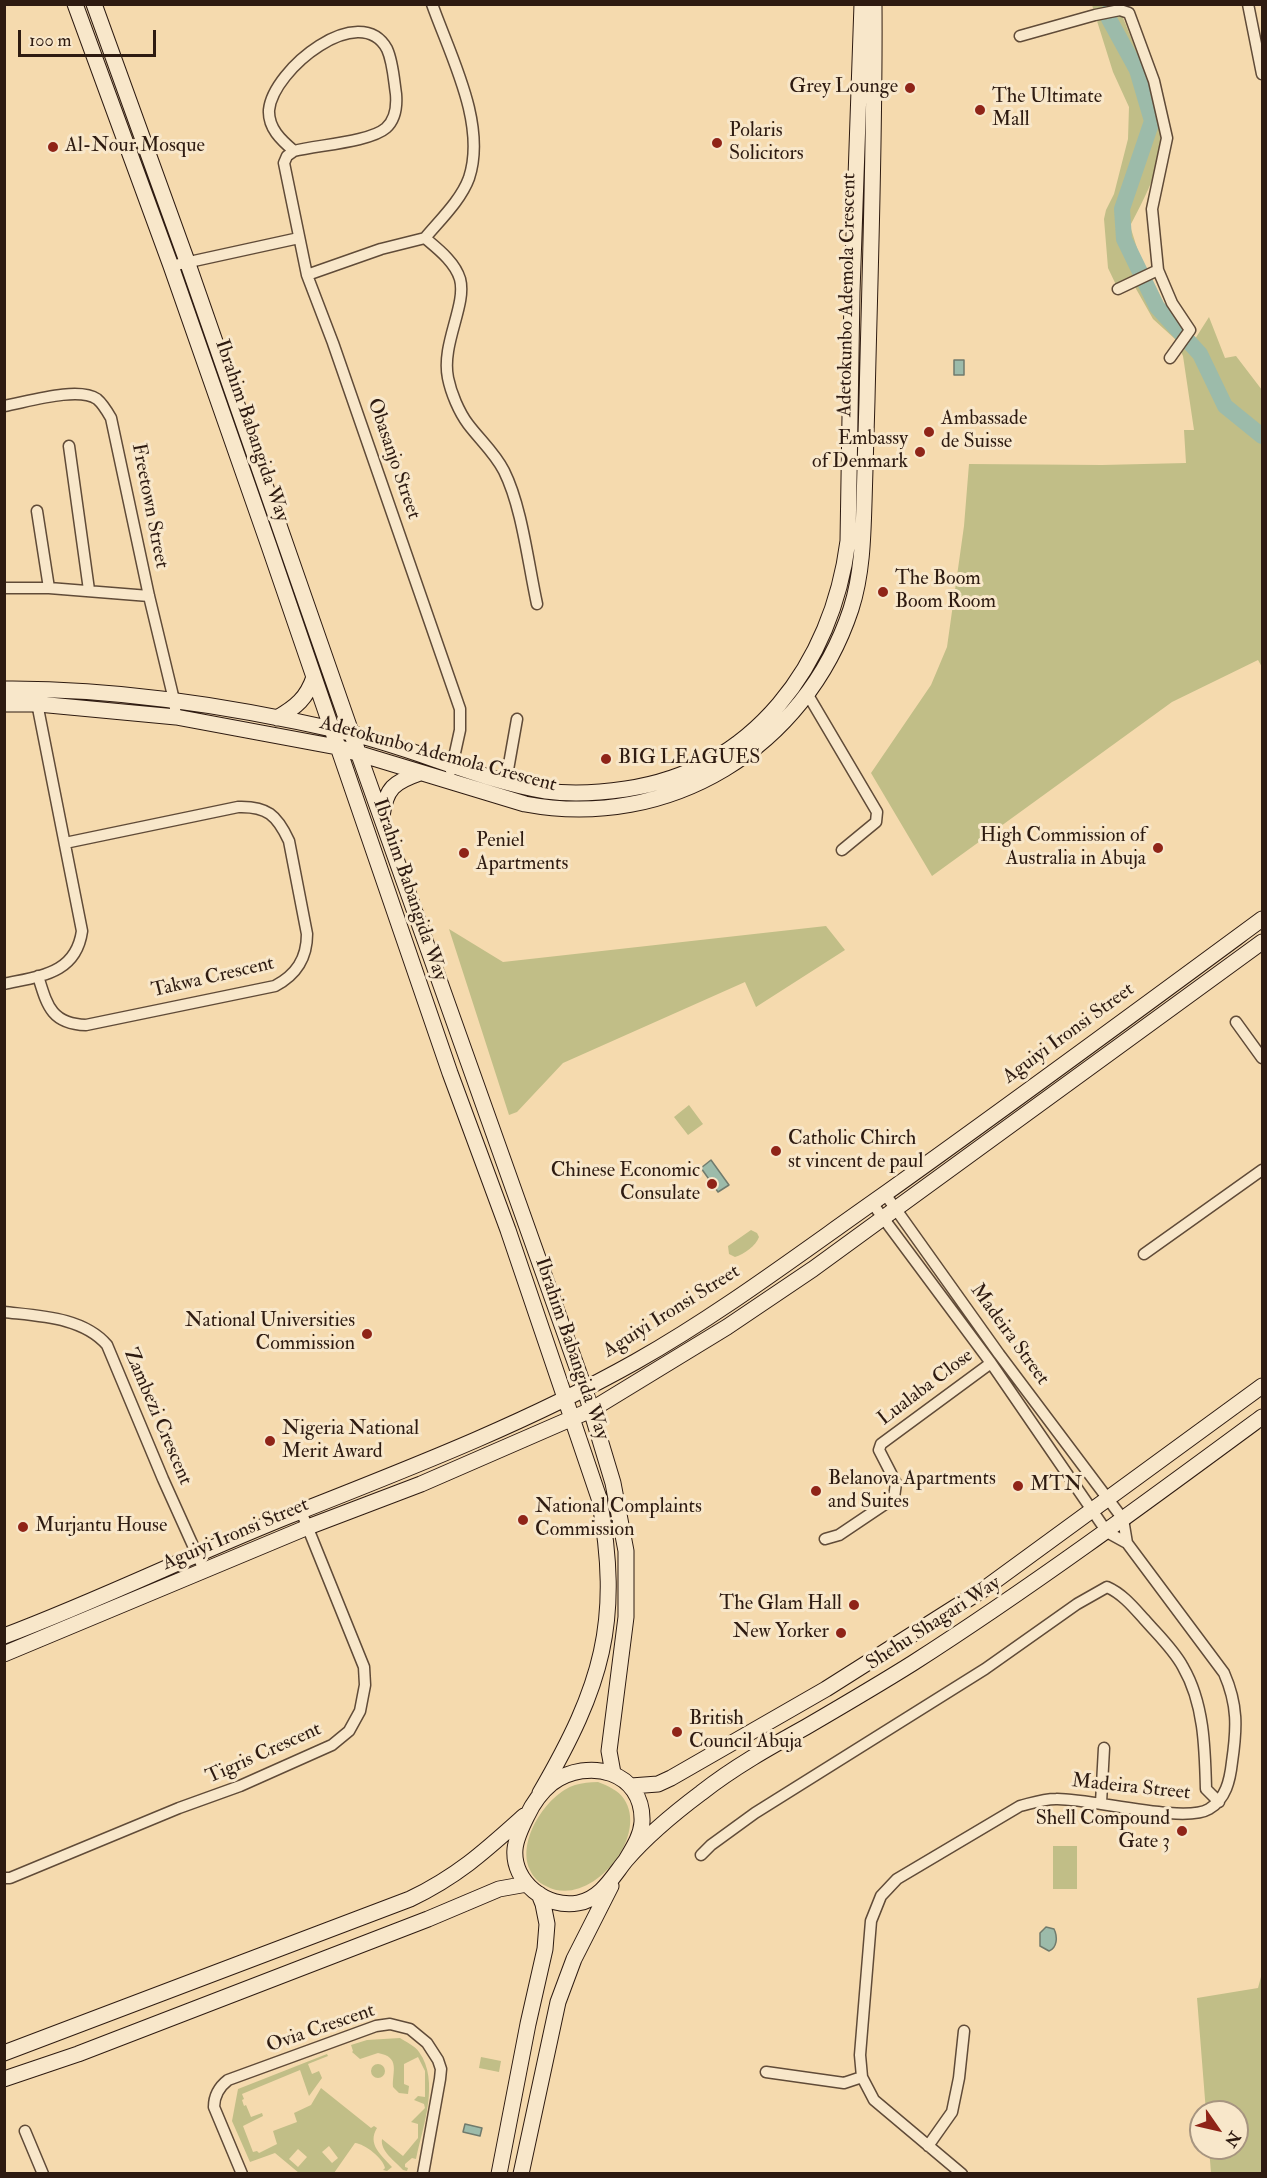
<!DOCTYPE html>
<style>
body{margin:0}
#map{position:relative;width:1267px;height:2178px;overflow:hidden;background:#f5daae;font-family:"IM FELL Double Pica",serif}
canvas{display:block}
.frame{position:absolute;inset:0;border:6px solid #2e1b11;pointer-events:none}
.north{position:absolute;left:1189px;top:2100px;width:60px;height:60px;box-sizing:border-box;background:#f8e7ca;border:2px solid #a79580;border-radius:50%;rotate:124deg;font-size:16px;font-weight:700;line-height:24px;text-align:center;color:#2e1b11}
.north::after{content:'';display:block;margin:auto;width:21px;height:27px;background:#8f2418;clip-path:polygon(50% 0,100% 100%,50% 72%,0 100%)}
.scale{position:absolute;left:18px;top:30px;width:138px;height:27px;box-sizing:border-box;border:3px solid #2e1b11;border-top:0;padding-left:8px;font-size:18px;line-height:21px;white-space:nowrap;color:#2e1b11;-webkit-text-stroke:4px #f8e7ca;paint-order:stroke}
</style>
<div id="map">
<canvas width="1267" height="2178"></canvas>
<div class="frame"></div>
<div class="north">N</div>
<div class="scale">100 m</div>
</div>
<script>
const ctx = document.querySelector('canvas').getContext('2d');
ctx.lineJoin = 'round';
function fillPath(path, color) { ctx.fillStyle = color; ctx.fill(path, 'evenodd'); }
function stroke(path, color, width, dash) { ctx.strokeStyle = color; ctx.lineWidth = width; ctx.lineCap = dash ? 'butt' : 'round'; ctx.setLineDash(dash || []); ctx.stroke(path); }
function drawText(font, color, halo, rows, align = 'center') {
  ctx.font = font + ' "IM FELL Double Pica",serif'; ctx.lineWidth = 6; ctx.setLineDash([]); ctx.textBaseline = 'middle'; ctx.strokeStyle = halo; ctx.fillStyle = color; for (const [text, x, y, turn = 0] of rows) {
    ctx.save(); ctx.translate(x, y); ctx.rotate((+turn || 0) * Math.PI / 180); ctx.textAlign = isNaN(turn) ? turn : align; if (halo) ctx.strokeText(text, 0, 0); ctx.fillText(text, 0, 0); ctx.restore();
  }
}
fillPath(new Path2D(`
 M1092,5H1121L1120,10C1131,39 1167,118 1162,145C1158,173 1143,201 1130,226C1144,267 1153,318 1195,339L1209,317L1225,358L1236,356L1262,390V667L1258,660L1172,702L932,876L871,773L931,685L947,647L964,526L969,464L1102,465L1186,463L1184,430H1194L1183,356L1175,339L1153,319L1135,287L1118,289L1108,268L1104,219L1106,210L1114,194L1128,139L1129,107L1113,72Z
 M826,926L845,950L756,1007L745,982L563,1063L517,1112L509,1115L449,929L503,962Z
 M689,1105L703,1124L688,1135L674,1117Z
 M751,1230L757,1233L759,1237C756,1246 744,1254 735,1257L729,1254L728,1246L731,1244Z
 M598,1782C608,1786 618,1790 624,1799C650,1838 589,1910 546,1886C539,1883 533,1877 530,1870C516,1841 547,1794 575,1785C582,1783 590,1782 598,1782Z
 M1053,1846H1077V1889H1053Z
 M1262,1973V2173H1211L1209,2148H1237V2112H1206L1197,1998L1258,1988Z
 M400,2038C406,2042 415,2046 419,2052C440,2081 423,2126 416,2159L412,2158L405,2164V2167L408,2168L407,2171L403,2170C395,2161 380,2151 382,2139L403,2156L418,2138V2124L411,2122L425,2108L424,2104L414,2100L418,2096L425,2097V2071L418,2057L404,2064V2084L409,2086L408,2094L399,2093L393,2087C392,2072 401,2057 378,2053L360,2059L352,2052L353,2051L351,2045L367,2040Z
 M327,2054L328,2056L308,2064L312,2074L319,2071L322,2078L309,2096L300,2070L242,2094L244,2099L242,2100L244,2106L246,2105L251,2117L262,2113L263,2116L243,2126L253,2152L257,2151L259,2153L277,2144L273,2131L297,2122L294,2113L311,2105L321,2088L371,2128L374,2126L377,2128C367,2144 381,2155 392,2167L387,2171L383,2170L385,2168C383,2158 365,2144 355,2143L334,2173H299L275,2153L250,2162L232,2121L238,2089ZM329,2146L338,2158L332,2163L322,2152ZM298,2149L307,2157L298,2167L289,2159Z
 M481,2057L501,2061L499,2072L479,2068Z
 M371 2071a7 7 0 1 1 14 0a7 7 0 1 1-14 0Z`), '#c1be87');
const water = new Path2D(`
 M954,360H964V375H954Z
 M711,1160L729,1185L718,1192L701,1168Z
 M1046,1927L1054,1929C1058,1937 1057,1948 1049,1951L1040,1946V1933Z
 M465,2124L482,2128L480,2136L463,2132Z`);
fillPath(water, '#9cbbaa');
stroke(water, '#707b6d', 1.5);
stroke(new Path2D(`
 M1111,4L1109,19L1137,70L1152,121L1122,209L1124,239L1157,307L1200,354L1225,406L1262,436`), '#9cbbaa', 16);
const street = new Path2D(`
 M1248,4L1262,74
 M1020,36L1095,15L1120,10L1129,13L1154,81L1167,138L1152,209L1158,270L1172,303L1190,330L1170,358
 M294,151C281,140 268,128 269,110C273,69 360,0 387,49C393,62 394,81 396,94C397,106 396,119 386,128C370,142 317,145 294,151L287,156L284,163L307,275L333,343L460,709V730L451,771
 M425,238C440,220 461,200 469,178C487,124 450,55 432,4
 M171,266L299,238
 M307,275L381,249L425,238C438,249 455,262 460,279C467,305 441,344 448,378C451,393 459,412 468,424C480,440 495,453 504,471C522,507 528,563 537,604
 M1118,289L1158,270
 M4,406C27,402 78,386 97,399C103,404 107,411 111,418L149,596L174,700L176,717
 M69,446L89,590
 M37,511L49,588
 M4,588H49L149,596
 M808,695L877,812L876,822L842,850
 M506,781L517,719
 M38,976C47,1005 51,1024 86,1025L275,986C296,975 307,959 307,934L289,841C277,815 267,806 238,807L65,843
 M4,984C40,976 76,974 82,931L36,698
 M1236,1022L1262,1058
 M885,1194L999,1354L1123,1519L1127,1543L1224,1673C1238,1705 1237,1728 1232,1762C1230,1780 1226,1799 1209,1809C1184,1824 1090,1798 1056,1799C1043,1799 1032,1803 1020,1806L897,1879L881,1896L871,1921L860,2055L862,2077L874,2100L962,2174
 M872,1203L991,1363L1107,1532L1127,1543
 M1144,1254L1262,1170
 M4,1312C39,1316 83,1317 107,1345L163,1479L204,1570
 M825,1539L839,1535L894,1498L896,1483L879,1450L881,1444L991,1363
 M1101,1803L1104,1748
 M701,1855L711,1845L755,1813L985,1669L1077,1604L1107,1587C1123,1594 1134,1608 1145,1620C1158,1635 1174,1650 1183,1667C1204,1703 1205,1748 1206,1789L1219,1802
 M4,1878H10L179,1808L240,1786L332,1745L349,1731L360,1711L365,1685L364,1667L301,1511
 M766,2072L844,2083L862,2077
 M25,2131L43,2174
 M928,2146L952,2112L959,2078L964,2031
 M242,2174L214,2107C214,2096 219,2087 228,2080L376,2026L390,2024L410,2029L427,2043L438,2060L441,2069L440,2079L423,2174`);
const secondary = new Path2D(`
 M75,4L171,266L269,546L450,1073L508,1230L599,1498C622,1622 602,1686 540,1793
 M94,4L188,264L358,752L585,1390L613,1483L626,1551V1617L609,1751L613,1773
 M4,689C117,688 231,706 341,731C410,746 476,779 546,791C573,795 599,793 626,789C754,770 832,665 848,541L852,292L862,4
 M4,704H38L176,717L337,747L525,804C669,831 805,748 851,609C862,575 863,538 864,503C865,468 866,434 867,400C870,268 875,136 874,4
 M277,718C296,707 307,698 314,677
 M382,816C386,788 394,782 420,773
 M4,1636C105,1598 201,1550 301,1511C415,1466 528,1422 635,1362C718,1315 794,1258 872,1203C1003,1110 1133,1014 1262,919
 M4,1654L308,1527L421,1484L591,1410L727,1327L813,1269L1262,942
 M631,1786L658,1784L671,1778L826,1689L984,1589L1262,1386
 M626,1860C633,1848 641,1836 642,1822C644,1771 588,1757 552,1783C541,1792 533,1803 527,1816C522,1826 516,1838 515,1849C512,1882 547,1909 578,1903C601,1899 613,1876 626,1860C645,1838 677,1811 701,1793C734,1767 770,1747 806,1727C842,1706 878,1685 913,1663C1033,1586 1148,1501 1262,1417
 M4,2053L410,1899C458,1876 485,1851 524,1816
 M4,2079L78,2054L428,1919L499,1889L527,1884
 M499,2174L528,2024L545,1949L547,1924L543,1904L539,1894
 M521,2174L558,2002L574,1959L611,1886`);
stroke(street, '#604b38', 13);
stroke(secondary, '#2e1b11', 17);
stroke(street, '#f8e7ca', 10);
stroke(secondary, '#f8e7ca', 15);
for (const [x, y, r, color] of [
 [910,88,6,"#8f2418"],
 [980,110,6,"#8f2418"],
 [717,143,6,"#8f2418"],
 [53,147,6,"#8f2418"],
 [929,432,6,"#8f2418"],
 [920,452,6,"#8f2418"],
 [883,592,6,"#8f2418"],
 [606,759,6,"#8f2418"],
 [1158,848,6,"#8f2418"],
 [464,853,6,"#8f2418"],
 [776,1151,6,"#8f2418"],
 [712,1184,6,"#8f2418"],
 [367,1334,6,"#8f2418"],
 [270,1441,6,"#8f2418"],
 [1018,1486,6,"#8f2418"],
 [816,1491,6,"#8f2418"],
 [523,1520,6,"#8f2418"],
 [23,1527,6,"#8f2418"],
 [854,1605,6,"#8f2418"],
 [841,1633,6,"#8f2418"],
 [677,1732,6,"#8f2418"],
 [1182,1831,6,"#8f2418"]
]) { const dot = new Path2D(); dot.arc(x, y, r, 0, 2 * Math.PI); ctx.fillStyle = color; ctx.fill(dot); stroke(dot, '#f8e7ca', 2); }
drawText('20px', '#2e1b11', '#f8e7ca', [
 ["Grey Lounge",898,88,"right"],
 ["The Ultimate",992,98],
 ["Mall",992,121],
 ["Polaris",729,132],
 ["Solicitors",729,155],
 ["Al-Nour Mosque",65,147],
 ["Ambassade",941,420],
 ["de Suisse",941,443],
 ["Embassy",908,440,"right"],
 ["of Denmark",908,463,"right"],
 ["The Boom",895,580],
 ["Boom Room",895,603],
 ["BIG LEAGUES",618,759],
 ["High Commission of",1146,837,"right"],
 ["Australia in Abuja",1146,860,"right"],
 ["Peniel",476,842],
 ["Apartments",476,865],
 ["Catholic Chirch",788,1140],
 ["st vincent de paul",788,1163],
 ["Chinese Economic",700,1172,"right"],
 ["Consulate",700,1195,"right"],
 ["National Universities",355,1322,"right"],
 ["Commission",355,1345,"right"],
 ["Nigeria National",282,1430],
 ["Merit Award",282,1453],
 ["Belanova Apartments",828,1480],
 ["and Suites",828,1503],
 ["MTN",1030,1486],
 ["National Complaints",535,1508],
 ["Commission",535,1531],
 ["Murjantu House",35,1527],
 ["The Glam Hall",842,1605,"right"],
 ["New Yorker",829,1633,"right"],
 ["British",689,1720],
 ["Council Abuja",689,1743],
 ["Shell Compound",1170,1820,"right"],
 ["Gate 3",1170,1843,"right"]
], 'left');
drawText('20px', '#2e1b11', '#f8e7ca', [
 ["Adetokunbo Ademola Crescent",848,295,-89],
 ["Ibrahim Babangida Way",251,431,71],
 ["Obasanjo Street",393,459,71],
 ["Freetown Street",149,506,79],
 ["Adetokunbo Ademola Crescent",438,755,15],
 ["Ibrahim Babangida Way",409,890,71],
 ["Takwa Crescent",213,978,-13],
 ["Aguiyi Ironsi Street",1069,1034,-36],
 ["Aguiyi Ironsi Street",672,1312,-32],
 ["Madeira Street",1009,1335,54],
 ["Ibrahim Babangida Way",571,1349,71],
 ["Lualaba Close",926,1388,-37],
 ["Zambezi Crescent",157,1417,67],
 ["Aguiyi Ironsi Street",236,1535,-23],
 ["Shehu Shagari Way",934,1624,-33],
 ["Tigris Crescent",264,1754,-24],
 ["Madeira Street",1131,1788,6],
 ["Ovia Crescent",321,2029,-19]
]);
</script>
